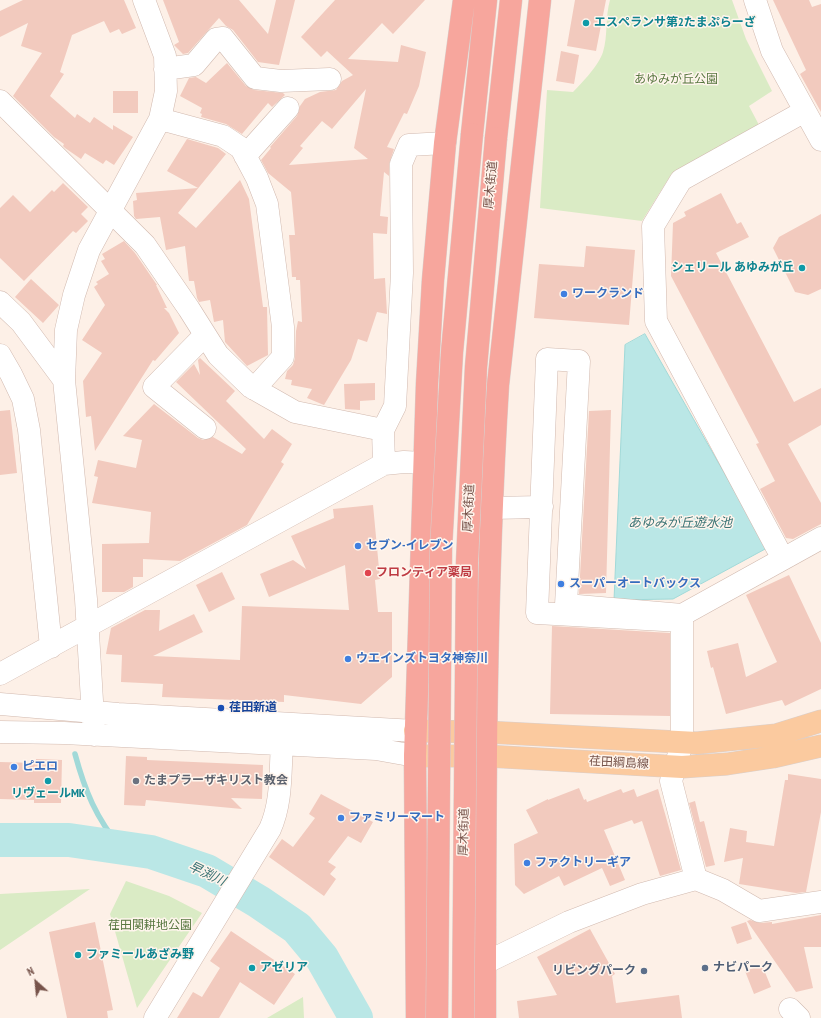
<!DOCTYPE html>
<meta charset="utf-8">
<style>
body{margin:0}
#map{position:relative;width:821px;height:1018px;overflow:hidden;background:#fdf0e7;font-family:"PT Sans Narrow",sans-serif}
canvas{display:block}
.north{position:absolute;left:16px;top:962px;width:40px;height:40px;-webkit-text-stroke:3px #fff5ed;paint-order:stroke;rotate:333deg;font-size:11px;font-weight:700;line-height:16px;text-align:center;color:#77534a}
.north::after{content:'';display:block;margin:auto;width:14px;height:18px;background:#77534a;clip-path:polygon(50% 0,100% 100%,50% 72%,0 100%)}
</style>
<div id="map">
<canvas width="821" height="1018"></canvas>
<div class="north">N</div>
</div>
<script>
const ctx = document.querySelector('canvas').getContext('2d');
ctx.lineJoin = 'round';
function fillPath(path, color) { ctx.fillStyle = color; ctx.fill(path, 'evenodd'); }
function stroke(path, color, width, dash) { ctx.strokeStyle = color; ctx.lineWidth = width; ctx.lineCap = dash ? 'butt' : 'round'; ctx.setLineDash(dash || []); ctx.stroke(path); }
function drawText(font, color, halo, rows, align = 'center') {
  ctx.font = font + ' "PT Sans Narrow","Noto Sans JP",sans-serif'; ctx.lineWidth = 3; ctx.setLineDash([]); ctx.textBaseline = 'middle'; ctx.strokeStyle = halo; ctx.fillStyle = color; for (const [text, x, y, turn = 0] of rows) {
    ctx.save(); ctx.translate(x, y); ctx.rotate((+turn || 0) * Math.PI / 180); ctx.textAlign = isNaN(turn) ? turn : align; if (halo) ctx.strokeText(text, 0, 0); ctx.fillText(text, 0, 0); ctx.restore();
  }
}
fillPath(new Path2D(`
 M610,0H732L746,39L772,91L749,106L759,125L672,173L642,221L540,208L547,90L573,92C582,83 599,65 603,52C608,36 605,17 610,0Z
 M126,881L169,896L202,913L137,1008L110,914Z
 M90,889L0,950V894Z
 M303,997L304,1018H267Z`), '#daebc5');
const water = new Path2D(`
 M645,334L767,548L673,599L614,600L625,345Z`);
fillPath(water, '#bae7e6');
stroke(water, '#a1d9d8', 1);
stroke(new Path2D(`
 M75,754C85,791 96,818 121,848`), '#a1d9d8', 5.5);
stroke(new Path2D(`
 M0,840H69L151,852L207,871L259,902L297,928L322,958L356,1018`), '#bae7e6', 34);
fillPath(new Path2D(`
 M23,0H124L136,28L122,34L119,29L110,33L104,21L72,35L60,72L64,74L50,96L75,118L77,114L90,123L94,117L113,130V125L133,137L114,165L106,160L103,164L85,153L81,159L65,148L63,146L64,144L54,137L13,96L42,53L21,46L28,23L0,37V11Z
 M163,0H239L268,34L276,0H295L279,65L258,62L233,30L226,26L219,18L188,53L183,54L174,45L179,42Z
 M335,0H425L393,34L382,23L348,59L398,62L401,45L426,52L419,86L407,114L404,113L387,147L394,149L389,164V176L384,172L380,216L388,217L387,234L373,233L374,279L385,278L387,314L377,312L367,342L358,339L351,360L324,405L307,398L312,389L291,385L292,380L285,379L287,371L293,365L295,358L296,331L298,321L302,322L300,280H296V277H292L289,235H295L291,192L268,173L261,160L271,148L270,147L297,116L300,106L305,99L320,92L336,90L342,81L353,75L327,51L321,57L301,37ZM366,89L354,148L368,159L289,165L303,148L300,146L322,121L332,129Z
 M575,0H606L596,51L567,46Z
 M773,0H809L812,7L821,4V112L800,74L806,70Z
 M561,51L579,55L574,84L556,81Z
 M227,63L246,86L254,90L283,93L285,95L272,107L268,103L242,134L226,124L201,117L202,114L200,113L202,108L180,96L189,78L196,77L206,83Z
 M113,91H138V113H113Z
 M187,139L218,148L226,154L178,213L196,228L240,180L249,199L263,307H267L268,355L247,366L225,342L223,320L214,322L210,300L199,302L197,298L194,281H189L185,246L166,250L160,217L136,219L134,216L133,201L137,200L136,193L198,188L167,171Z
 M63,183L88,207L81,214L88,221L76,233L73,231L24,281L0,258V208L13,195L30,212L52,190L54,192Z
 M721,193L737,224L741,222L749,237L716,253L794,402L821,388V425L788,444L821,503V524L793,539L786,538L760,489L775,481L756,444L759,443L671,276L673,223L686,216L684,212Z
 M821,214V289L808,295L795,292L773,248L779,237Z
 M124,241L135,253L157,285H156L167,308H164L169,313L179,333L155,361L153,360L95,451L91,416L86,417L83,381L102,353L82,340L105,305L94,287L98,284L96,282L109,274L101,261L105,259L102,254Z
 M586,246L635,250L629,325L534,318L539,264L584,267Z
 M31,279L59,305L43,323L15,297Z
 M200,358L235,391L226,401L264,439L272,429L292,444L281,462L284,464L247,525L180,561L143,559V577H133V587L124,592H102V544L149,543L151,512L92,503L98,477L94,476L98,460L136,468L142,440L123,436L154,404L198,438L203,440L213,437L242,454L246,449L176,382L194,364L200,375L198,360Z
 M375,383V400L360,401V410L345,409L344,384Z
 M10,410L17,473L0,475V411Z
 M611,410L606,593L579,594L589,411Z
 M373,505L380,579L375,580L378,612H392V677L361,704L284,695V702L162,697L163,684L121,682L122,655L106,654L111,628L145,610H160L159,631L194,614L203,632L153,656L240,660L242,606L349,610L345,565L269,597L260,574L293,560L306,569L291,536L334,518L333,509Z
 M222,572L235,599L209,612L196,585Z
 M789,575L821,643V689L785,706L782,700L726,714L713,667L711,668L707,651L738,643L746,677L777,662L746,595Z
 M552,626L670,633V716L550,714Z
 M126,756L147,757V760L263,765L262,799L231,798L242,809L146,800L145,806L124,805Z
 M36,759L62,760L61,803H34V800L0,799V762L36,763Z
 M788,774L821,779V812L806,892L796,893L739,884L743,858L724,862L730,828L747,831L746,842L774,846L785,780H788Z
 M579,788L584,800L586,799L587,802L621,789L623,793L634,789L637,797L658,789L681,870L660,876L642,821L634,824L632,820L604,830L625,880L610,886L602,868L564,886L559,876L524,894L515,885L514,844L538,833L526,810L548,799V800Z
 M321,794L373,822L361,843L348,836L328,862L336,867L330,874L336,879L324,896L269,857L282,839L293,847L315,818L309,814Z
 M695,801L700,822L704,821L715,865L706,867L689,803Z
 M821,915V947H804L813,988L796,992L747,921L750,920L760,923L772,922V924Z
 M95,922L113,1010L107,1011L108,1018H67L49,932Z
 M746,922L752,939L737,944L731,927Z
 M590,929L615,974L612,976L616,1003L679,995L682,1018H519L517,1001L557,995L537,957Z
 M231,931L295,974L274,1005L240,982L219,1018H177L193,992L202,997L220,968L210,961Z
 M762,965L771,987L754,994L745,971Z`), '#f2cabe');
const minor = new Path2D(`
 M755,0L772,51L821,140
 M165,69L194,65L216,39L223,38L255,78L281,81L330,79
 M0,101L145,245L189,309L218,355L251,387L295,412L383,430L384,464L404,462L424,463
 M160,119L223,136L241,148L257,178L267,204L283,327V357L254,389
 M245,156L288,108
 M0,302L21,322L64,380
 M0,355L11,374L23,399L29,430L51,647
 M205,428L154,387L205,335
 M383,430L395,406L402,273L401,164L409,145L445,143
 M491,508L542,507
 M783,559L656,321L653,226L681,180L805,111
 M682,621L537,613L547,359L579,361L566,605L682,615
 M0,674L384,464
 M0,704L118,714L415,731
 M0,732L64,733L376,749L415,756
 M94,735L86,599L64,380L66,330L74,295L89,250L160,119L166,91L165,56L144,0
 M696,879L671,781L682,743V615L821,538
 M485,963L569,922L642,894L696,879L723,890L759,911L821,902
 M790,1009L799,1018
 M155,1018L270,829C282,802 280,773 282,744`);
const major = new Path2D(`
 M415,731L486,732L697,743L776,735L821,721
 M415,756H486L682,767L727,764L773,757L821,746`);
const highway = new Path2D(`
 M472,134L486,0
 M496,138L511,0
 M417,1018L415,756L427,384L433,280L445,143L464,0
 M485,1018C485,807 485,596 498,385L540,0`);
stroke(minor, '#d1b9af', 23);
stroke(major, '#d9cfcc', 23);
stroke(highway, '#d9cfcc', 23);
stroke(minor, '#fff', 22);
stroke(major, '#fbca9f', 22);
stroke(highway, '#f7a69d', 22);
const highwayBridge = new Path2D(`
 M437,1018L441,548L452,352L472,134
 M463,1018L467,563L476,367L496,138`);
stroke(highwayBridge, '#d9cfcc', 23, []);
stroke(highwayBridge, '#f7a69d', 22);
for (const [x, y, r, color] of [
 [586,23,4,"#0f9aa8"],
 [802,268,4,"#0f9aa8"],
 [564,294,4,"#3f7fe0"],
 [358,546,4,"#3f7fe0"],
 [368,573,4,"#e0444e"],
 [561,584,4,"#3f7fe0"],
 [348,659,4,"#3f7fe0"],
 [221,708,4,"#1a4fb4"],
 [14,767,4,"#3f7fe0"],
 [48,781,4,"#0f9aa8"],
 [136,781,4,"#6b7280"],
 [341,818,4,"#3f7fe0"],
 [527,863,4,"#3f7fe0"],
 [78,955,4,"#0f9aa8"],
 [252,968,4,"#0f9aa8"],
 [705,968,4,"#5c6f8a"],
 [644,971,4,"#5c6f8a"]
]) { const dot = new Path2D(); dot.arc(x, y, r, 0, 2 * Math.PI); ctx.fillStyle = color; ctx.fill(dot); stroke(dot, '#fff5ed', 1.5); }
drawText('bold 12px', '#0d838f', '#fff5ed', [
 ["エスペランサ第2たまぷらーざ",594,23],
 ["シェリール あゆみが丘",794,268,"right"],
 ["リヴェールMK",48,794,"center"],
 ["ファミールあざみ野",86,955],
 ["アゼリア",260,968]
], 'left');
drawText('12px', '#587740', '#fff5ed', [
 ["あゆみが丘公園",676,80],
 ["荏田関耕地公園",150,926]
]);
drawText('12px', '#77534a', '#fff5ed', [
 ["厚木街道",491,185,-85],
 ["厚木街道",469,508,-87],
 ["荏田綱島線",619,763,3],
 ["厚木街道",464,832,-89]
]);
drawText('bold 12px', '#366cbe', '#fff5ed', [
 ["ワークランド",572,294],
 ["セブン-イレブン",366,546],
 ["スーパーオートバックス",569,584],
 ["ウエインズトヨタ神奈川",356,659],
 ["ピエロ",22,767],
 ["ファミリーマート",349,818],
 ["ファクトリーギア",535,863]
], 'left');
drawText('bold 12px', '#be3a42', '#fff5ed', [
 ["フロンティア薬局",376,573]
], 'left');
drawText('bold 12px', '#164399', '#fff5ed', [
 ["荏田新道",229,708]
], 'left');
drawText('bold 12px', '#5b616d', '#fff5ed', [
 ["たまプラーザキリスト教会",144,781]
], 'left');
drawText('bold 12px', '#4e5e75', '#fff5ed', [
 ["ナビパーク",713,968],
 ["リビングパーク",636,971,"right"]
], 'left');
drawText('italic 13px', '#3b7475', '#fff5ed', [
 ["あゆみが丘遊水池",680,523],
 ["早渕川",207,874,25]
]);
</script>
